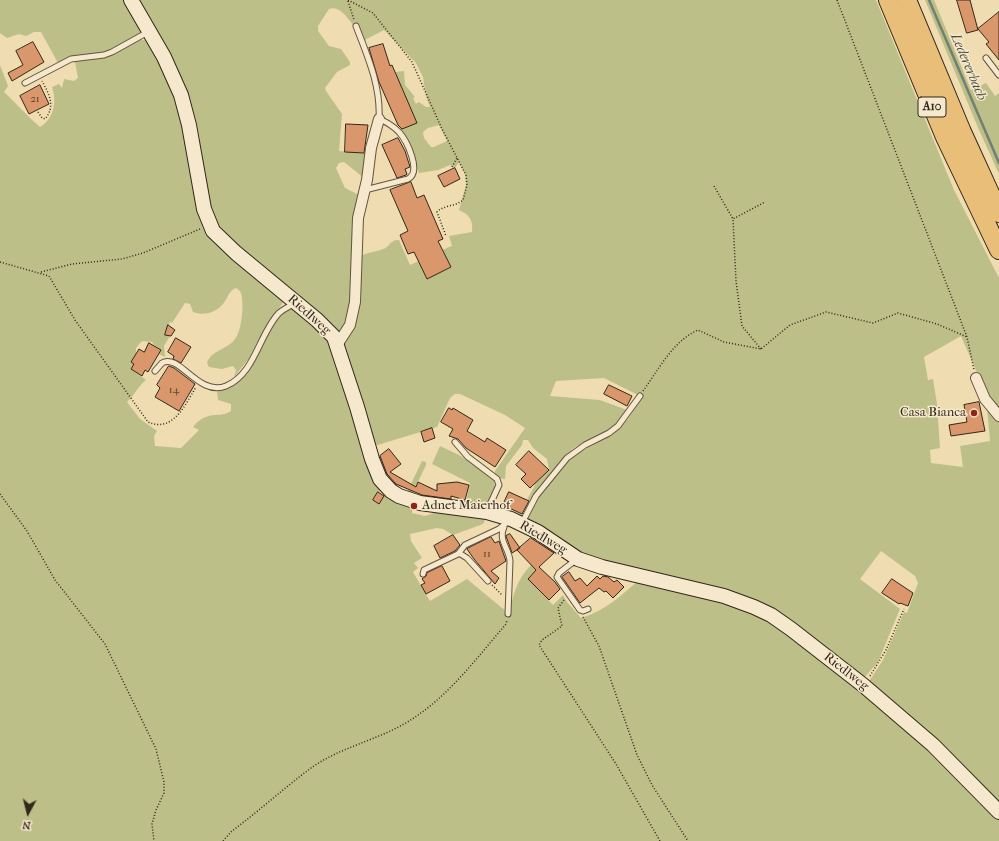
<!DOCTYPE html>
<style>
body{margin:0}
#map{position:relative;width:999px;height:841px;overflow:hidden;background:#f0dcb1;font-family:"IM FELL French Canon",serif}
canvas{display:block}
.north{position:absolute;left:8px;top:793px;width:40px;height:40px;-webkit-text-stroke:3px #f5e8cc;paint-order:stroke;rotate:187deg;font-size:11px;font-weight:700;line-height:16px;text-align:center;color:#31271a}
.north::after{content:'';display:block;margin:auto;width:14px;height:18px;background:#31271a;clip-path:polygon(50% 0,100% 100%,50% 72%,0 100%)}
</style>
<div id="map">
<canvas width="999" height="841"></canvas>
<div class="north">N</div>
</div>
<script>
const ctx = document.querySelector('canvas').getContext('2d');
ctx.lineJoin = 'round';
function fillPath(path, color) { ctx.fillStyle = color; ctx.fill(path, 'evenodd'); }
function stroke(path, color, width, dash) { ctx.strokeStyle = color; ctx.lineWidth = width; ctx.lineCap = dash ? 'butt' : 'round'; ctx.setLineDash(dash || []); ctx.stroke(path); }
function drawText(font, color, halo, rows, align = 'center') {
  ctx.font = font + ' "IM FELL French Canon",serif'; ctx.lineWidth = 3; ctx.setLineDash([]); ctx.textBaseline = 'middle'; ctx.strokeStyle = halo; ctx.fillStyle = color; for (const [text, x, y, turn = 0] of rows) {
    ctx.save(); ctx.translate(x, y); ctx.rotate((+turn || 0) * Math.PI / 180); ctx.textAlign = isNaN(turn) ? turn : align; if (halo) ctx.strokeText(text, 0, 0); ctx.fillText(text, 0, 0); ctx.restore();
  }
}
fillPath(new Path2D(`
 M0,0H124L142,30L137,35L111,50L96,54L72,56L58,63L41,32H34L26,36L19,34L7,38L0,33Z
 M134,0H876L954,190L999,278V410L985,391L961,336L924,357L928,380L933,379L937,404L940,448L930,450L931,463L963,467L960,446L990,441L987,407L999,422V809L937,746L872,690L868,683L883,660L904,612L907,613L918,583L915,576L881,551L860,579L900,609L878,662L863,679L760,607C754,598 744,596 735,597L587,559L570,551L525,523L540,494L572,457L613,434L628,419L642,398L638,395L604,378L556,381L550,396L600,400L627,410L615,425L605,433L575,447L566,455L559,467L541,484L530,502L527,500L535,485L533,484L549,470L547,459L533,448L528,440H523L522,445L506,466L505,479L499,478L495,474V471L525,428L505,415L460,394H455L450,398L437,427L371,447L342,354L345,341L357,307L359,258C366,251 375,253 383,249C390,247 390,239 399,240L410,265L419,261L427,278L451,267L442,250L452,246L449,236L472,232C473,220 470,215 459,210L466,185L465,174L459,162L455,168L450,165L438,170L419,173L401,129L416,123L395,72L404,71L405,85L415,97L413,98L416,104L419,102L426,107H430L426,97L423,77L416,63L384,30L363,41L357,25L354,26C348,19 340,5 329,9L318,26V31L329,46L341,49L350,62V65L337,72L325,88L326,91L342,114L339,151L367,153L364,178L344,162L339,163L336,168L345,188L361,196C358,206 355,216 354,226C353,255 361,310 342,333H335L226,242C203,217 203,195 199,163L200,164C200,152 201,140 198,129C196,116 181,69 170,63ZM439,125L447,141L434,147H431L424,138L423,132L428,128Z
 M925,0H934L971,90L986,83L995,96L999,93V174L979,130Z
 M140,40H147L169,72L204,217L284,301L267,326L250,357L234,377L236,370L233,366L222,369L209,367L207,363C211,350 227,350 235,339C242,331 245,300 240,291L236,288C228,291 228,299 222,305C215,313 203,316 193,312L190,304L185,303L172,323L170,322L165,335L170,336L164,346L165,357L159,354L161,350L154,345L152,342L142,341L136,348V353L131,362L134,364L131,369L146,380C137,387 135,395 127,402L140,419L157,431L154,436L155,446L181,448L199,430L193,427C207,409 220,419 231,411V404L218,400L217,391C259,387 261,317 293,309L328,335L383,487L373,500L379,503L387,492L414,504L412,513L425,516L440,511L487,516L483,524L453,535L443,529L437,528L410,534L411,541L422,558L414,563L418,568L413,572L430,601L467,579L507,612L510,617C511,598 517,579 531,565L536,570L528,579L553,605L563,595L567,602L581,618C605,611 622,595 640,579L699,592L773,619L919,737L999,816V841H0V65L8,86L4,92C17,104 26,115 40,127C54,119 57,101 52,87L59,84L62,88L64,79L74,81L78,78L75,62L76,60L90,59Z
 M440,446L461,456L494,479L495,488L486,507L465,506L470,483L432,464Z
 M422,461L426,462V465L411,497L394,487L407,492Z`), '#bdbf89');
stroke(new Path2D(`
 M929,0L999,163`), '#708072', 2.5);
const building = new Path2D(`
 M957,0H970L978,30L967,33Z
 M999,12V60L986,44L989,42L978,29Z
 M33,42L44,62L12,81L8,73L23,65L16,51Z
 M383,44L390,66L392,65L417,123L402,129L398,125L379,82L369,48Z
 M40,85L49,104L29,114L20,96Z
 M346,124L368,125L364,153L345,152Z
 M398,138L405,151L410,167L405,169L407,174L406,175L397,178L382,145Z
 M455,168L460,179L444,187L438,176Z
 M411,182L417,198L424,195L443,239L438,241L451,267L427,279L414,252L408,254L400,235L408,231L390,190Z
 M168,325L175,330L171,336L165,335Z
 M176,338L191,347L181,363L173,359L174,356L168,352Z
 M149,343L161,350L148,372L145,370L142,376L131,369L134,364L131,362L139,349L144,352Z
 M169,366L174,368L195,384L179,411L155,397L160,388L157,385Z
 M609,385L632,396L627,406L604,394Z
 M979,402L985,431L951,436L949,425L967,422L964,405Z
 M449,408L452,410L453,408L473,420L467,431L485,442L487,438L506,450L495,467L466,448L458,439L449,436L453,429L441,422Z
 M432,428L435,438L424,442L421,432Z
 M389,449L401,464L390,472L416,487L418,482L437,491V484L457,482L469,485L465,500L451,496V499L422,495L396,484L387,474L380,456Z
 M529,451L549,470L530,488L521,479L526,474L516,465Z
 M378,492L384,496L379,504L373,500Z
 M509,492L529,501L522,514L503,505Z
 M510,534L520,548L512,553L506,536Z
 M453,535L460,545L455,551L440,558L434,546Z
 M491,537L495,543L499,541L506,561L491,571L499,578L495,584L474,559L467,549Z
 M531,538L554,553L539,567L555,582L560,589L549,600L528,579L536,570L517,550Z
 M442,566L450,581L426,594L421,585L425,583L422,579L426,576L427,573Z
 M569,572L575,581L580,578L587,586L597,576L600,579L603,576L608,577L614,582L617,580L624,587L613,598L606,591L604,592L599,588L580,603L562,577Z
 M892,579L913,593L908,606L900,603L899,604L882,593Z`);
fillPath(building, '#db976c');
stroke(building, '#31271a', 1);
const lane = new Path2D(`
 M356,26C367,55 381,86 379,119C387,122 393,126 399,132C407,141 422,172 408,179L365,190
 M986,58L999,75
 M25,83L71,59L104,55L112,52L148,32
 M155,371L162,363C180,353 198,397 226,386C255,374 259,334 279,313C284,309 290,306 295,303
 M455,442L468,457L497,479L499,485L487,511
 M522,523L536,496L567,458L585,445L609,433L618,426L640,396
 M504,527C498,541 509,548 510,561L508,614
 M459,553L467,558L488,581
 M577,559L559,573L557,577L580,610L583,611L588,609
 M423,574L424,570L458,554L465,545L499,529L510,520`);
const street = new Path2D(`
 M337,345L350,325L355,302L358,218L367,180L371,148L379,119
 M976,378L985,399L999,416`);
const secondary = new Path2D(`
 M131,0L164,57L181,95L189,125L204,209L213,231L236,253L317,320L334,337L357,407L372,459L380,479L391,491L399,496L420,503L487,512L511,519L538,532L578,559L602,567L724,596L754,607L771,615L791,629L863,685L933,745L999,812`);
const highway = new Path2D(`
 M888,0L945,137L999,250
 M907,0L962,132L999,213`);
stroke(lane, '#615440', 7);
stroke(street, '#615440', 12);
stroke(secondary, '#31271a', 16);
stroke(highway, '#31271a', 20);
stroke(new Path2D(`
 M348,0L373,13L412,62L442,129L466,175L467,185L463,200C455,207 443,205 437,212L446,236
 M837,0L967,337L974,370
 M348,1L354,20
 M38,112L42,118L45,119C56,106 49,94 42,81
 M452,167L457,158
 M714,186L733,219
 M0,262L49,276L75,320L148,422C173,433 185,405 196,387
 M41,272L72,264L122,259L143,253L200,229
 M761,349L742,326L736,281L733,219L765,202
 M643,391C659,369 673,341 698,330L724,342L761,349L790,325L826,312L873,323L898,313L937,324L967,337
 M0,494L27,531L55,580L105,644L156,749L164,782V793L156,810L152,824L154,841
 M492,585L502,595
 M564,600L558,608L562,626L542,640L539,645L616,764L660,841
 M583,617L599,646L637,755L652,785L688,841
 M870,676L886,650L904,609
 M223,841L232,831C259,811 284,788 311,768C339,748 374,741 404,724C446,700 475,660 506,624L507,620`), '#31271a', 1.5, [1, 2]);
stroke(lane, '#f5e8cc', 5);
stroke(street, '#f5e8cc', 10);
stroke(secondary, '#f5e8cc', 14);
stroke(highway, '#e8be78', 18);
for (const [x, y, r, color] of [
 [974,413,4,"#8f2418"],
 [414,506,4,"#8f2418"]
]) { const dot = new Path2D(); dot.arc(x, y, r, 0, 2 * Math.PI); ctx.fillStyle = color; ctx.fill(dot); stroke(dot, '#f5e8cc', 1.5); }
drawText('11px', '#5c432e', null, [
 ["21",35,99],
 ["14",174,390],
 ["11",487,554]
]);
for (const [x, y, w] of [
 [932,107,28]
]) { const box = new Path2D(); box.roundRect(x - w / 2, y - 10, w, 20, 3); ctx.fillStyle = '#f5e8cc'; ctx.fill(box); stroke(box, '#31271a', 1); }
drawText('bold 12px', '#31271a', null, [
 ["A10",932,107]
]);
drawText('13px', '#31271a', '#f5e8cc', [
 ["Riedlweg",309,315,42],
 ["Riedlweg",543,538,31],
 ["Riedlweg",846,672,38]
]);
drawText('13px', '#31271a', '#f5e8cc', [
 ["Casa Bianca",966,413],
 ["Adnet Maierhof",422,506,"left"]
], 'right');
drawText('italic 14px', '#4b4c3e', '#f5e8cc', [
 ["Ledererbach",968,67,67]
]);
</script>
